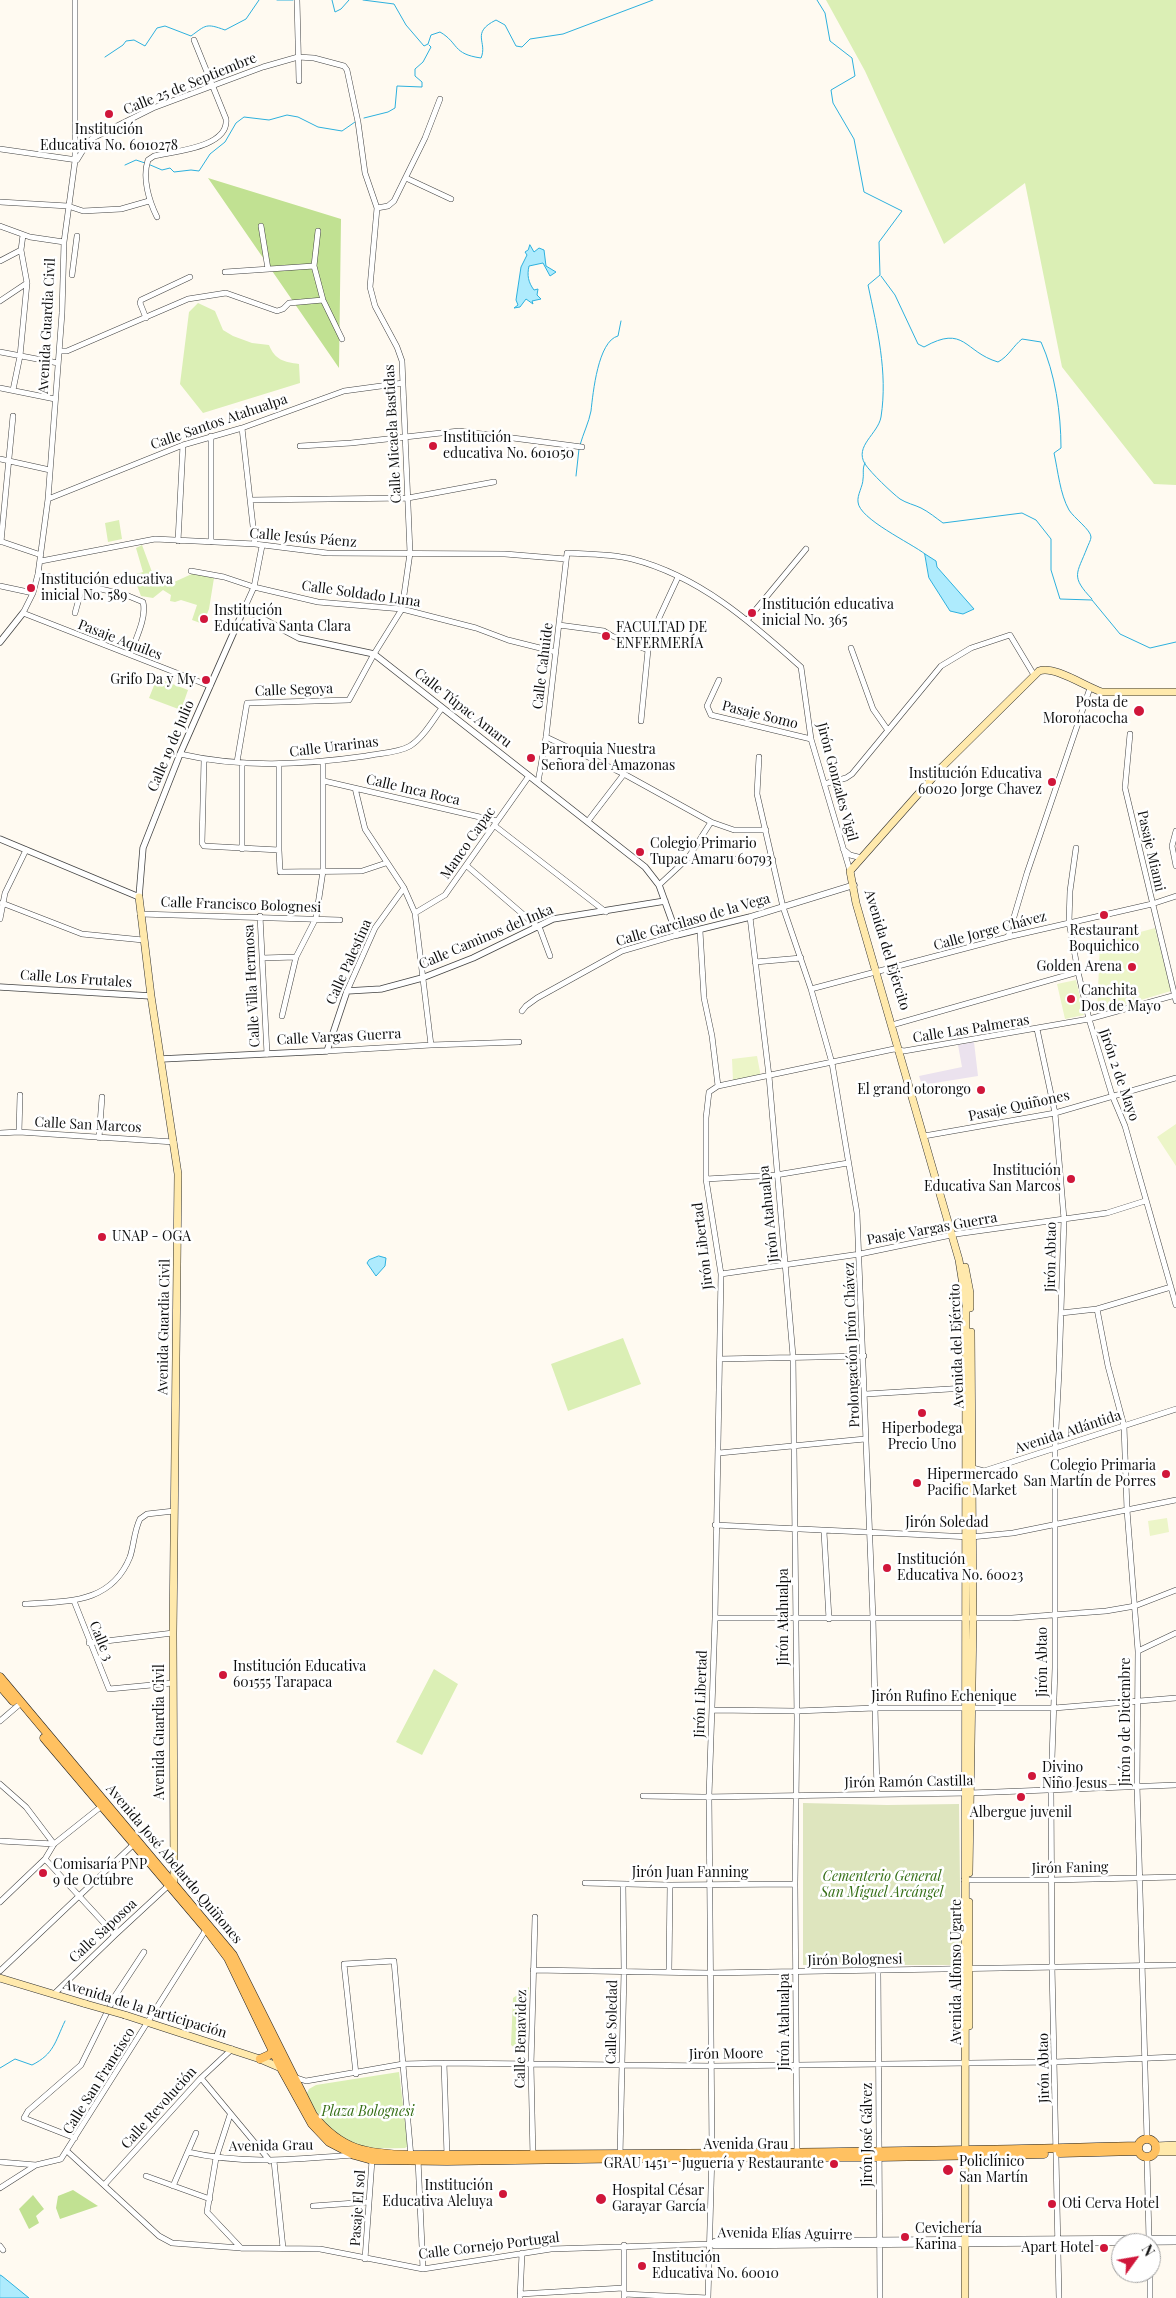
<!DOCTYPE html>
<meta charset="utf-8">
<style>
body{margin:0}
#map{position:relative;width:1176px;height:2298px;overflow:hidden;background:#fffaf1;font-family:"Playfair Display",serif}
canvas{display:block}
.north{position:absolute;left:1111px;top:2233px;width:50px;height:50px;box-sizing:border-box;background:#fff;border:1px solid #9f9f9f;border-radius:50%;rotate:58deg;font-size:14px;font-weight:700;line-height:20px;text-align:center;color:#0f0f0f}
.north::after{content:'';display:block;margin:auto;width:18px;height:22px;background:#d0163a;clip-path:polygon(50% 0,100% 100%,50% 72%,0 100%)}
</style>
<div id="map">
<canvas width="1176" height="2298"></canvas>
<div class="north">N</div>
</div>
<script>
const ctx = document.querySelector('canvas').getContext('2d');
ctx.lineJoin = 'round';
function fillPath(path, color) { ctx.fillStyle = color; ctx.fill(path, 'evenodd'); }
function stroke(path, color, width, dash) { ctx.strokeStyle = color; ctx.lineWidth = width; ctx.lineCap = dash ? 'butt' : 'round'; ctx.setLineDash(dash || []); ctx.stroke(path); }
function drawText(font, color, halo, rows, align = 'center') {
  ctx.font = font + ' "Playfair Display",serif'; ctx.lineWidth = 5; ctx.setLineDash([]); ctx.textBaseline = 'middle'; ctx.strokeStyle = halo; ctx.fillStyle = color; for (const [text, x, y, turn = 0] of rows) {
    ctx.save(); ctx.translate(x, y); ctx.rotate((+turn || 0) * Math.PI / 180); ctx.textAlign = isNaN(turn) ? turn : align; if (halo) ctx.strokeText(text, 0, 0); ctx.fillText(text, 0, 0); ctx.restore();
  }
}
fillPath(new Path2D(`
 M974,1042L978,1076L922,1085L919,1076L962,1067L958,1045Z`), '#ebe2ee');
fillPath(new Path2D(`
 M826,0H1176V485L1154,484L1062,367L1025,183L944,244L865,71Z
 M198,303L215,311L223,330L233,336L252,343L269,345C275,360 284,362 299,364L300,383L203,413L180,384L189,312Z
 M119,520L122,539L108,542L105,523Z
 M142,545L155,580L172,583L194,573L214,578L209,609L203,624L192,620L197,605L181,600L175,602L170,601L171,595L163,590L153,598L141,596L133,575L143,572L136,548Z
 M157,678L188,690L181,710L149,698Z
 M623,1338L641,1384L568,1411L551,1364Z
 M434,1669L458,1684L422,1755L396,1742Z
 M529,1987L524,2055L511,2045L513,1998Z
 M399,2072L408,2146L405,2148C392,2148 378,2149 366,2147C340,2143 317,2117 306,2095L309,2089L316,2085Z`), '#dbefb5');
fillPath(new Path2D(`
 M208,178L341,219L339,368Z
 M73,2190L98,2206L60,2219L56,2208L58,2196Z
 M33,2195L44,2209L36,2216L39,2223L29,2229L19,2209Z`), '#c1e192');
fillPath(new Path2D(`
 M803,1803L887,1805L959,1804L961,1965H803Z`), '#dee5be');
fillPath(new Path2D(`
 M1155,928L1171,991L1097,1013L1100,943Z
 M1076,980L1084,1015L1065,1019L1057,984Z
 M757,1056L761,1077L733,1081L732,1059Z
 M1176,1124V1166L1157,1137Z
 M1167,1518L1169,1532L1150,1536L1148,1521Z`), '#ecf5c8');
const water = new Path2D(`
 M530,245L534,252L539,248L544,250L546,266L556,272L550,276L543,263L529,266C527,275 528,282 534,290L538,289L537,295L541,299L532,301L533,304L526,299L520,307L514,308L518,305L516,300L521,267L527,255L525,252L528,250Z
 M925,554L936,561L937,567L974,609L963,614L950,611L929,578Z
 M379,1256L386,1258L385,1266L376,1276L367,1263L369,1260Z
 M0,2275L2,2276L29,2298H0Z`);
fillPath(water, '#aeebfd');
stroke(water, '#2db0dd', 1);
stroke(new Path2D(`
 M277,0H293
 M332,0L335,12L341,9L349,0
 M363,0L394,4L406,25L424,46L428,44L431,35L440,32C459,43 452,54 481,58C488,42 470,33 496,20L505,25L516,46L522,47L530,39L563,34L653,0
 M817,0L825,13L830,41L852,58L855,76L831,90L833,103L854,139L864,192L902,211L879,242L880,275L868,285C877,328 888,372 881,417C878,434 854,446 865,464C871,473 892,493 900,499C906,503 915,505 921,508C929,512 936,518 943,523L1022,513L1036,520L1051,539V570L1060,599L1092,600L1120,634L1150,648L1176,642
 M105,57L123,45L126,41L134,40L145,46L157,28L165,26L191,36C206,25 206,23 225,30L246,19L259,0
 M364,118L388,112L395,108L397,86L422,87V82L415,76V69L423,62L431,47L429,45
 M148,164L162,170L170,168L174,172L191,170L199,171L210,154L225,142L236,123L244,117L269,120L287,115L298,117L318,127L342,131L355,122
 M125,165L136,160L145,163
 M881,276L895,295L918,344L924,347C965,324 964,352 998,362C1009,356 1013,346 1022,339L1041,342C1055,373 1061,413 1061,448L1054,453C1058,471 1060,494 1069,510C1074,518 1091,530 1091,537C1091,540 1088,545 1087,548C1077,574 1070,576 1092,599
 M580,445C583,434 589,422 591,411C593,393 598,341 618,336L621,321
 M865,463C862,469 864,473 863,479C863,486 857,495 858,502C859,519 911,543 925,554
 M576,476L579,449
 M0,2068L15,2059L32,2065C54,2054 55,2042 65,2021`), '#2db0dd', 1);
const minor = new Path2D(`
 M75,0V161L64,242L62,313L48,499L38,574L33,593L23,613L210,686
 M297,0L299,81
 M0,149L77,160L88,142L93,138L153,108L263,67L298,57L314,58L344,66L347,70L358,122L365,173L377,208L370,287L375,306L397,347L402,361L410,553L402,609L374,654L349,700L247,703L237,762
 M406,178L451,199
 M0,202L68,206L83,211L121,209L149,201
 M377,208L388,206L394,201L425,138L440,99
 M157,217C149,201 142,178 148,160L154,156C176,151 229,147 226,119L194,40
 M0,226L30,237L64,242
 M261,226L268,269
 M318,231L314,266L323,300L342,339
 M0,261L21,250
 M225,272L314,266
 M72,275L77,236
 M0,301L27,283
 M146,318L140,303L141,300L190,277
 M59,351H67L188,299L226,293L277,311L283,309L289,303L323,300
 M0,352L58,363
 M0,388L55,399
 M13,390L20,356L27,283L21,250L23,235
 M242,428L255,544
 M211,436V542
 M300,446L351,443L459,431L582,447
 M0,459L50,470
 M48,499L183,445L242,428L344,391L403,383
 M250,500L408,498L494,482
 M0,541L41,555
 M178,541L183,445
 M1,542L13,416
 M41,561L155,539L255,544L327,553L505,554L566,559
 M191,571L224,577L254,587L318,602L402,609L476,628L508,640L556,652
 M38,574L126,595L143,602C147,618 135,640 130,655
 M0,586L33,593
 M244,609L254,587L262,546
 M75,613L83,584
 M748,619L806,549
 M559,625L604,631L612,636L648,650
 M851,648L873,709L887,729
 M719,680L707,706L711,715L811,739
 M641,721L648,650L659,618L678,577
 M1130,734L1125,788L1176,1001
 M546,737L624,774L711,822L734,830H766
 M180,754C241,768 303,765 366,756C380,753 398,753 410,746C423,738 433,720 442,708
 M759,757L757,794L783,907L811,989L832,1063L857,1213L873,1619L877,1793
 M204,760L202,843L204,846L279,850L280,872L362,871L386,863
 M324,781L497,821
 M538,782L546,737L567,553C588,554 612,554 632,559C699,576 751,622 801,667L811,739L850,871
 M824,784L846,778L852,774L941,666L971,648L1010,635L1034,675
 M355,788L365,829L404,888L415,913L431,1045
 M588,821L624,774
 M495,826L606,912
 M1176,831L1172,846L1176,866
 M1076,848L1070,891L1069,922L1078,972L1089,1019L1112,1095L1125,1126L1176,1305
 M242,849V763
 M843,849L850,855L862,858
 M279,850V765
 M688,858L773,860
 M467,866L540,929L550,956
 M659,885L688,858L711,822
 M2,903L82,934L143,940
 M415,913L445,895L529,776
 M140,914L340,920
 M260,916L267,1054
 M750,917L769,1076L793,1356L797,1719L795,1884L797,2155
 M0,919L5,893L26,850
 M700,931L704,998L712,1036L718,1086
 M1008,937L1027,873L1090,688
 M262,958L296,957
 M755,962L801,958
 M811,989L1008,937L1152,904L1176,896
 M347,991L375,928L404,888
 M522,1011L526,1006L537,998L622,951L677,935
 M282,1016L296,957L316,918L323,871V762
 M892,1025L1078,972
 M1037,1029L1055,1113L1064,1219L1059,1371L1055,1448V1668L1051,1789L1052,1966L1059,2298
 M327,1051L431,1045L519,1042
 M19,1132L20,1095
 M0,1133L19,1132L174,1142
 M924,1136L1055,1113L1176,1078
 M99,1138L102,1097
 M706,1179L776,1175L848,1163
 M721,1274L860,1254L956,1234L1107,1213L1145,1201
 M1097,1309L1108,1366L1124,1426L1127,1510L1138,1651L1137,1785L1147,2139
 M1061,1313L1097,1309L1171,1287
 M720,1359L864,1356
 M866,1394L966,1388
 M719,1453L865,1439
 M969,1467L984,1471L1176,1409
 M715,1525L971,1537L1013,1533L1176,1500
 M824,1532L829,1619
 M74,1601L109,1689L173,1683
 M25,1604C68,1601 111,1604 130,1557C134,1545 134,1531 140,1519L147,1514L174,1511
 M715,1618H1012L1106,1611L1135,1606L1176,1590
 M89,1643L173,1633
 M1138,1651L1176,1633
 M712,1710L796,1711L875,1708H1054L1176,1698
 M0,1721L21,1703
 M0,1784L26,1807L54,1844
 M643,1796L703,1797L970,1793L1176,1785
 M0,1841L54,1844
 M45,1859L115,1935
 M964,1880H1052L1176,1877
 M585,1883L670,1885L795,1884
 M0,1902L45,1859L54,1844L103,1805
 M533,1970L709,1973L1176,1965
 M0,1971L136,1842
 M669,1971L670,1885
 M878,1971L880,2298
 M54,1994L115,1935L169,1885
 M444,2063L447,2156
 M356,2074L344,1964L394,1961L411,2157
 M294,2077L306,2081L403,2064L444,2063L712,2066L1055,2062L1176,2057
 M201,2078L270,2161
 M230,2115L216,2158L207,2212L241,2248
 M75,2138L24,2118L28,2111L81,2065L115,1996L144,1952
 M67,2151L159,2236L172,2243L241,2248L320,2249L423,2269L551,2249L711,2244L715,2246L1176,2242
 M188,2152C243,2165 298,2159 354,2155
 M620,2157L624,1971L623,1884
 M533,2158L531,2065L535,1917
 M1147,2158L1149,2240
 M418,2159L423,2269
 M274,2161L283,2248
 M0,2162L36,2165
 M146,2176L210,2199
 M105,2184L201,2078L232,2049
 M173,2186L196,2133
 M0,2188L36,2165L61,2159L207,1928
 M313,2206L369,2202
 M711,2244L715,2241L1176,2238
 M624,2245V2298
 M0,2246L3,2250
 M365,2259L372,2160
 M1150,2273V2298
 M520,2294L623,2288
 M624,2294L708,2298
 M520,2298L522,2253
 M708,2298L712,2152L709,1796L715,1618L721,1274L706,1179V1118L709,1092L718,1086L894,1049L904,1051L1089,1019L1176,995`);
const tertiary = new Path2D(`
 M0,642L23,613
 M0,839L139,897L143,848L180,754L244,609L299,638L374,654L645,867L659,885L677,935L750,917L854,885
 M0,987L151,996
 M161,1059L327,1051L347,991L381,989L422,978L473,958L553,919L665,901`);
const secondary = new Path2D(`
 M139,897L151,996L178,1174L173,1633L174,1881L170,1885
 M965,1267L970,1293V1308
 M969,1873L973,1619L971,1332
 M969,1902V2026
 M0,1978L86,2004
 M125,2015L260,2059L281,2068
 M1156,2146L1176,2145
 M1156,2152H1176
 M965,2298L966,1304L959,1260L856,903L850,871L943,766L1039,671C1054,665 1086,687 1102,692H1176`);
const primary = new Path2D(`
 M0,1677L233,1955L313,2115C342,2151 367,2154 411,2155C653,2154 896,2153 1138,2146
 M0,1686L13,1701
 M44,1738L207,1930L228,1958L281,2068L312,2124L329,2142L354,2155L372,2160L447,2161L712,2157H880L1044,2154
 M260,2059L271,2054L272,2047
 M1138 2148a9 9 0 1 1 18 0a9 9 0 1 1-18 0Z
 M1060,2153L1138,2151`);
stroke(minor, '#424242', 6);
stroke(tertiary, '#424242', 7);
stroke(secondary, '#313131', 8);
stroke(primary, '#202020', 9);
stroke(minor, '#fff', 5);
stroke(tertiary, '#fff', 5.5);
stroke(secondary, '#ffe9ac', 7);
stroke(primary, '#ffc161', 8);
const secondaryBridge = new Path2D(`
 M86,2004L125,2015`);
stroke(secondaryBridge, '#313131', 8, []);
stroke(secondaryBridge, '#ffe9ac', 7);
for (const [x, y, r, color] of [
 [109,114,5,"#d0163a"],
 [433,446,5,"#d0163a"],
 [31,588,5,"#d0163a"],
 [752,613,5,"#d0163a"],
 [204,619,5,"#d0163a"],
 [606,636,5,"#d0163a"],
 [206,680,5,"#d0163a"],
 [1139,711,6,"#d0163a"],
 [531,758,5,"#d0163a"],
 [1052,782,5,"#d0163a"],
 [640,852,5,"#d0163a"],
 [1104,915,5,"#d0163a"],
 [1132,967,5,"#d0163a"],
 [1071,999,5,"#d0163a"],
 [981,1090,5,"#d0163a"],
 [1071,1179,5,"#d0163a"],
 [102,1237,5,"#d0163a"],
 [922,1413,5,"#d0163a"],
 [1166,1474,5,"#d0163a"],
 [917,1483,5,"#d0163a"],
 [887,1568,5,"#d0163a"],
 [223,1675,5,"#d0163a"],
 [1032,1776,5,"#d0163a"],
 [1021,1797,5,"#d0163a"],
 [43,1873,5,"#d0163a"],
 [834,2164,5,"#d0163a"],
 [948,2170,6,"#d0163a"],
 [503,2194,5,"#d0163a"],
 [601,2199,6,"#d0163a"],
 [1052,2204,5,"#d0163a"],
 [905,2237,5,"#d0163a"],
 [1104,2248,5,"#d0163a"],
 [642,2266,5,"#d0163a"]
]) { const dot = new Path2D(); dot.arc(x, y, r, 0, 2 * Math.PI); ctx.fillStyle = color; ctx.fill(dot); stroke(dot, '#fff', 2); }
drawText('14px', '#0f0f0f', '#fff', [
 ["Calle 25 de Septiembre",190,84,-22],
 ["Avenida Guardia Civil",47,326,-87],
 ["Calle Santos Atahualpa",219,422,-19],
 ["Calle Micaela Bastidas",393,434,-93],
 ["Calle Jesús Páenz",303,538,5],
 ["Calle Soldado Luna",361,594,8],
 ["Pasaje Aquiles",120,640,21],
 ["Calle Cahuide",543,666,-83],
 ["Calle Segoya",294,690,-2],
 ["Calle Túpac Amaru",463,708,38],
 ["Pasaje Somo",760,715,14],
 ["Calle 19 de Julio",171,746,-67],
 ["Calle Urarinas",334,747,-7],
 ["Jirón Gonzales Vigil",837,782,75],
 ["Calle Inca Roca",413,790,13],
 ["Manco Capac",468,843,-55],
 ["Pasaje Miami",1151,851,77],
 ["Calle Francisco Bolognesi",241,905,2],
 ["Calle Garcilaso de la Vega",693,920,-16],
 ["Calle Jorge Chávez",990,931,-15],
 ["Calle Caminos del Inka",486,937,-23],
 ["Avenida del Ejército",887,950,73],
 ["Calle Palestina",349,962,-66],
 ["Calle Los Frutales",76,979,4],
 ["Calle Villa Hermosa",252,986,-93],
 ["Calle Las Palmeras",971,1029,-9],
 ["Calle Vargas Guerra",339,1037,-3],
 ["Jirón 2 de Mayo",1119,1075,71],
 ["Pasaje Quiñones",1019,1106,-12],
 ["Calle San Marcos",88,1125,3],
 ["Jirón Atahualpa",769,1214,-96],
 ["Pasaje Vargas Guerra",932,1229,-10],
 ["Jirón Libertad",703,1246,-97],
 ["Jirón Abtao",1051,1257,-89],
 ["Avenida Guardia Civil",164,1327,-89],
 ["Prolongación Jirón Chávez",852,1345,-92],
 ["Avenida del Ejército",957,1346,-92],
 ["Avenida Atlántida",1068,1432,-18],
 ["Jirón Soledad",947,1523],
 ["Jirón Atahualpa",784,1617,-90],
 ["Calle 3",101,1641,68],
 ["Jirón Abtao",1043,1662,-90],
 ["Jirón Libertad",701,1694,-88],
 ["Jirón Rufino Echenique",944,1697],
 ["Jirón 9 de Diciembre",1126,1722,-90],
 ["Avenida Guardia Civil",160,1732,-90],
 ["Jirón Ramón Castilla",909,1782,-1],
 ["Avenida José Abelardo Quiñones",174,1864,50],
 ["Jirón Faning",1070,1868,-1],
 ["Jirón Juan Fanning",690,1873],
 ["Calle Saposoa",103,1931,-43],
 ["Jirón Bolognesi",855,1960,-1],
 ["Avenida Alfonso Ugarte",957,1972,-90],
 ["Avenida de la Participación",145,2009,17],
 ["Calle Soledad",612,2022,-89],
 ["Jirón Atahualpa",785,2022,-90],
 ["Calle Benavidez",521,2039,-89],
 ["Jirón Moore",726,2054,-1],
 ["Jirón Abtao",1044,2068,-91],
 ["Calle San Francisco",99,2081,-58],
 ["Calle Revolución",159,2108,-48],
 ["Jirón José Gálvez",868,2135,-90],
 ["Avenida Grau",746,2145],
 ["Avenida Grau",271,2146,-1],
 ["Pasaje El sol",358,2208,-86],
 ["Avenida Elías Aguirre",785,2234,1],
 ["Calle Cornejo Portugal",489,2246,-7]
]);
drawText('14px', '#0f0f0f', '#fff', [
 ["Institución",109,130,"center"],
 ["Educativa No. 6010278",109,146,"center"],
 ["Institución",443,438],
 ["educativa No. 601050",443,454],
 ["Institución educativa",41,580],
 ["inicial No. 589",41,596],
 ["Institución educativa",762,605],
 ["inicial No. 365",762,621],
 ["Institución",214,611],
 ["Educativa Santa Clara",214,627],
 ["FACULTAD DE",616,628],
 ["ENFERMERÍA",616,644],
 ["Grifo Da y My",196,680,"right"],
 ["Posta de",1128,703,"right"],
 ["Moronacocha",1128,719,"right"],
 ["Parroquia Nuestra",541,750],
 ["Señora del Amazonas",541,766],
 ["Institución Educativa",1042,774,"right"],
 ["60020 Jorge Chavez",1042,790,"right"],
 ["Colegio Primario",650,844],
 ["Tupac Amaru 60793",650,860],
 ["Restaurant",1104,931,"center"],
 ["Boquichico",1104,947,"center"],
 ["Golden Arena",1122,967,"right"],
 ["Canchita",1081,991],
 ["Dos de Mayo",1081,1007],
 ["El grand otorongo",971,1090,"right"],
 ["Institución",1061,1171,"right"],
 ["Educativa San Marcos",1061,1187,"right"],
 ["UNAP - OGA",112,1237],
 ["Hiperbodega",922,1429,"center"],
 ["Precio Uno",922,1445,"center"],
 ["Colegio Primaria",1156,1466,"right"],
 ["San Martín de Porres",1156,1482,"right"],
 ["Hipermercado",927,1475],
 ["Pacific Market",927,1491],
 ["Institución",897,1560],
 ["Educativa No. 60023",897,1576],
 ["Institución Educativa",233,1667],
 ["601555 Tarapaca",233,1683],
 ["Divino",1042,1768],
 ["Niño Jesus",1042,1784],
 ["Albergue juvenil",1021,1813,"center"],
 ["Comisaría PNP",53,1865],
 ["9 de Octubre",53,1881],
 ["Policlínico",959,2162],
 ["San Martín",959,2178],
 ["GRAU 1451 - Juguería y Restaurante",824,2164,"right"],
 ["Institución",493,2186,"right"],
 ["Educativa Aleluya",493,2202,"right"],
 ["Hospital César",612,2191],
 ["Garayar García",612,2207],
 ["Oti Cerva Hotel",1062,2204],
 ["Cevichería",915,2229],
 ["Karina",915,2245],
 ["Apart Hotel",1094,2248,"right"],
 ["Institución",652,2258],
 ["Educativa No. 60010",652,2274]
], 'left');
drawText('italic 14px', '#366f17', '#fff', [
 ["Cementerio General",882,1877],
 ["San Miguel Arcángel",882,1893],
 ["Plaza Bolognesi",368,2112]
]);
</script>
